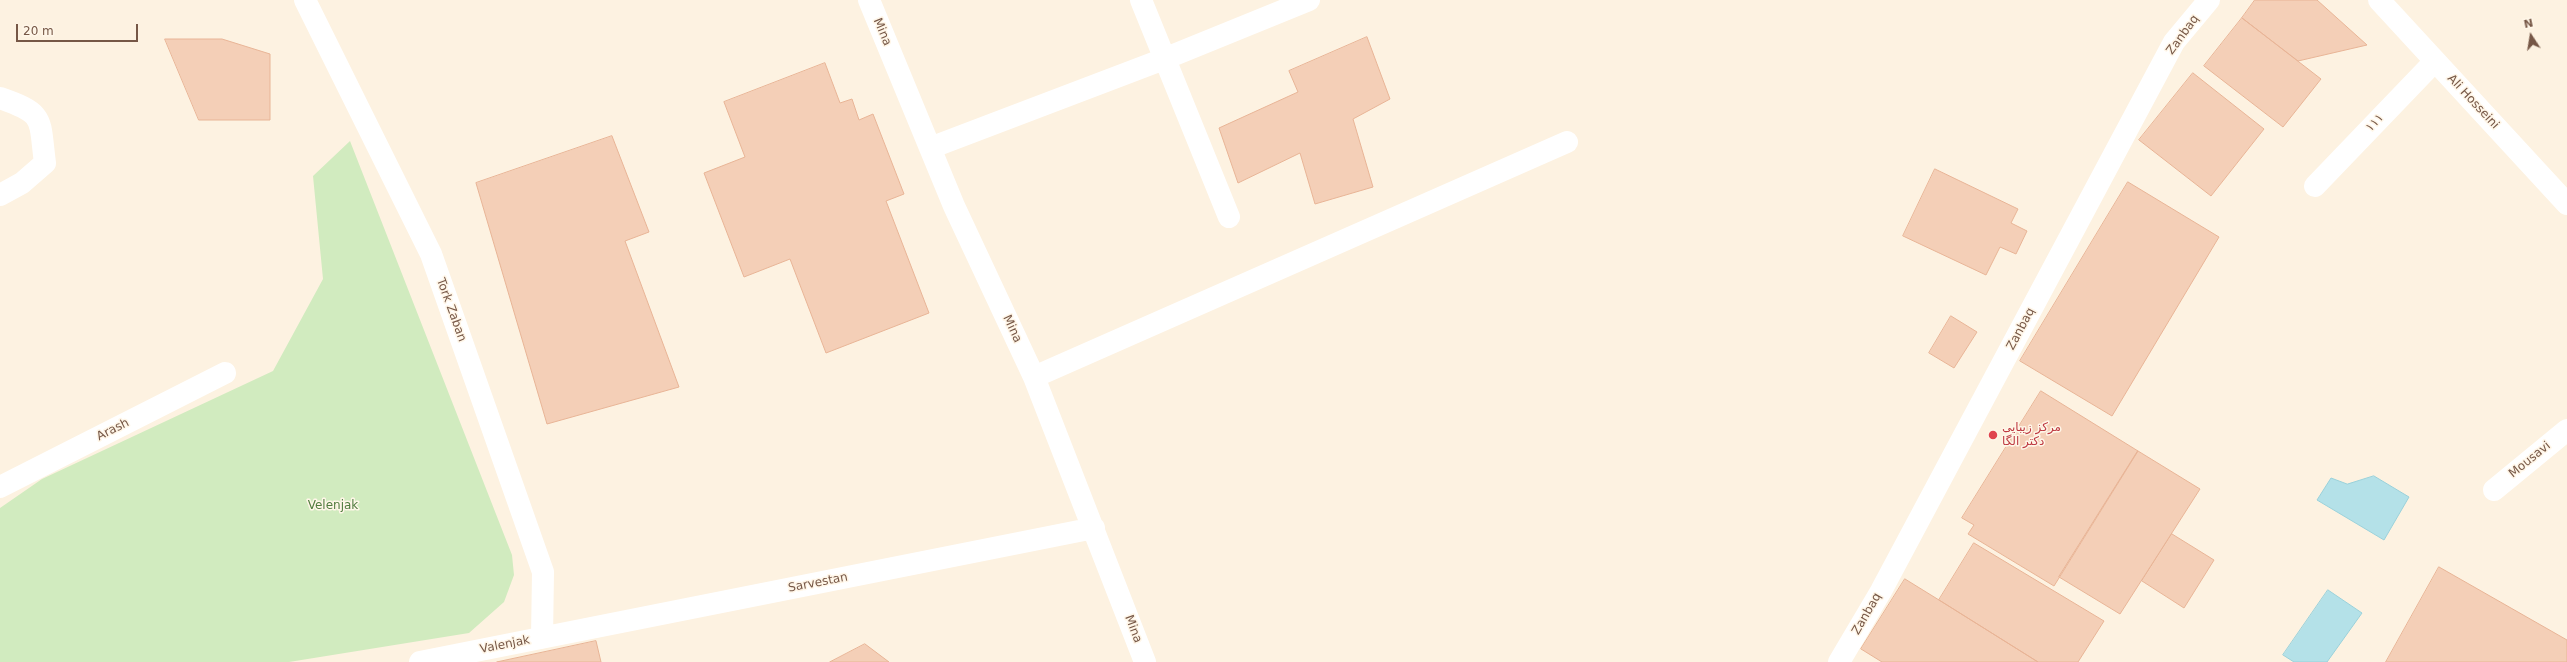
<!DOCTYPE html>
<meta charset="utf-8">
<style>
body{margin:0}
#map{position:relative;width:2567px;height:662px;overflow:hidden;background:#fdf2e1;font-family:"DejaVu Sans",sans-serif}
canvas{display:block}
.north{position:absolute;left:2511px;top:16px;width:40px;height:40px;-webkit-text-stroke:3px #fff6e8;paint-order:stroke;rotate:348deg;font-size:11px;font-weight:700;line-height:16px;text-align:center;color:#765746}
.north::after{content:'';display:block;margin:auto;width:14px;height:18px;background:#765746;clip-path:polygon(50% 0,100% 100%,50% 72%,0 100%)}
.scale{position:absolute;left:16px;top:24px;width:122px;height:18px;box-sizing:border-box;border:2px solid #765746;border-top:0;padding-left:5px;font-size:12px;line-height:14px;white-space:nowrap;color:#765746;-webkit-text-stroke:3px #fff6e8;paint-order:stroke}
</style>
<div id="map">
<canvas width="2567" height="662"></canvas>
<div class="north">N</div>
<div class="scale">20 m</div>
</div>
<script>
const ctx = document.querySelector('canvas').getContext('2d');
ctx.lineJoin = 'round';
function fillPath(path, color) { ctx.fillStyle = color; ctx.fill(path, 'evenodd'); }
function stroke(path, color, width, dash) { ctx.strokeStyle = color; ctx.lineWidth = width; ctx.lineCap = dash ? 'butt' : 'round'; ctx.setLineDash(dash || []); ctx.stroke(path); }
function drawText(font, color, halo, rows, align = 'center') {
  ctx.font = font + ' "DejaVu Sans",Vazirmatn,sans-serif'; ctx.lineWidth = 3; ctx.setLineDash([]); ctx.textBaseline = 'middle'; ctx.strokeStyle = halo; ctx.fillStyle = color; for (const [text, x, y, turn = 0] of rows) {
    ctx.save(); ctx.translate(x, y); ctx.rotate((+turn || 0) * Math.PI / 180); ctx.textAlign = isNaN(turn) ? turn : align; if (halo) ctx.strokeText(text, 0, 0); ctx.fillText(text, 0, 0); ctx.restore();
  }
}
fillPath(new Path2D(`
 M350,141L512,555L514,575L504,602L469,633L289,662H0V508L42,479L273,371L323,279L313,176Z`), '#d1ebbf');
const water = new Path2D(`
 M2374,476L2409,497L2384,540L2317,500L2331,478L2347,484Z
 M2328,590L2362,613L2327,662H2294L2283,655Z`);
fillPath(water, '#b4e1e8');
stroke(water, '#9ad1da', 1);
const building = new Path2D(`
 M2255,0H2317L2367,45L2298,61L2242,18Z
 M2242,18L2321,79L2283,127L2204,66Z
 M1367,37L1390,99L1353,119L1373,187L1315,204L1300,153L1238,183L1219,128L1298,92L1289,71Z
 M165,39H222L270,54V120H199Z
 M825,63L840,103L852,99L859,120L873,114L904,194L886,201L929,313L826,353L790,259L744,277L704,173L745,157L724,102Z
 M2193,73L2264,129L2211,196L2139,140Z
 M612,136L649,232L625,241L679,387L547,424L476,183Z
 M1935,169L2018,209L2011,223L2027,231L2016,254L2000,247L1986,275L1903,236Z
 M2128,182L2219,237L2112,416L2020,361Z
 M1951,316L1977,332L1954,368L1929,353Z
 M2041,391L2138,451L2054,586L1968,534L1974,525L1962,518Z
 M2138,451L2200,489L2120,614L2059,577Z
 M2172,534L2214,560L2184,608L2142,581Z
 M1974,543L2104,621L2078,662H2038L1939,600Z
 M2439,567L2567,640V662H2386Z
 M1905,579L1939,600L2038,662H1882L1861,649Z
 M596,641L601,662H497Z
 M865,644L889,662H830Z`);
fillPath(building, '#f4cfb7');
stroke(building, '#e8b496', 1);
stroke(new Path2D(`
 M305,0L431,254L543,572L542,638
 M869,0L954,206L1034,377L1145,662
 M1141,0L1229,217
 M2379,0L2567,204
 M0,98C46,114 39,118 45,163L22,183L0,195
 M930,148L1164,59L1309,0
 M2315,186L2435,61
 M1034,377L1567,142
 M0,487L225,373
 M2494,490L2567,430
 M420,662L1094,528
 M1839,662L1881,591L2174,42L2209,0`), '#fff', 22);
for (const [x, y, r, color] of [
 [1993,435,5,"#e0444e"]
]) { const dot = new Path2D(); dot.arc(x, y, r, 0, 2 * Math.PI); ctx.fillStyle = color; ctx.fill(dot); stroke(dot, '#fff6e8', 1.5); }
drawText('12px', '#765746', '#fff6e8', [
 ["Mina",882,32,67],
 ["Zanbaq",2183,35,-54],
 ["Ali Hosseini",2473,102,47],
 ["۱۱۱",2375,123,-46],
 ["Tork Zaban",451,310,70],
 ["Mina",1012,329,65],
 ["Zanbaq",2021,329,-62],
 ["Arash",113,430,-27],
 ["Mousavi",2530,460,-39],
 ["Sarvestan",818,583,-11],
 ["Zanbaq",1867,614,-60],
 ["Mina",1133,629,69],
 ["Valenjak",505,645,-11]
]);
drawText('12px', '#be3a42', '#fff6e8', [
 ["مرکز زیبایی",2002,428],
 ["دکتر الگا",2002,442]
], 'left');
drawText('12px', '#517c3e', '#fff6e8', [
 ["Velenjak",333,506]
]);
</script>
